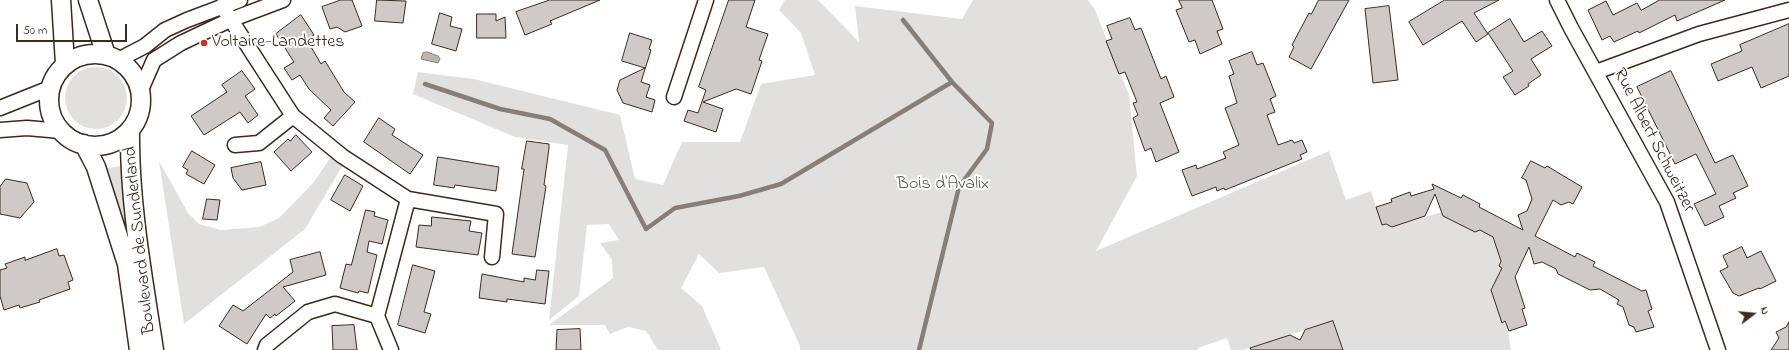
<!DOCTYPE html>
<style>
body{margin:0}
#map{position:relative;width:1789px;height:350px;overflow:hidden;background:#fff;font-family:"Indie Flower",sans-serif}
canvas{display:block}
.north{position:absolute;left:1733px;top:294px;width:40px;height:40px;-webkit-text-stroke:3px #fff;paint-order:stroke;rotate:74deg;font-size:11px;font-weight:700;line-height:16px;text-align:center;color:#3b2a1e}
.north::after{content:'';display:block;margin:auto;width:14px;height:18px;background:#3b2a1e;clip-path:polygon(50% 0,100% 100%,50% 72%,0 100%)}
.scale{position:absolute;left:16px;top:24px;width:111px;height:18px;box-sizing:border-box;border:2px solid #3b2a1e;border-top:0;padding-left:5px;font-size:12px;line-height:14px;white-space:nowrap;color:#3b2a1e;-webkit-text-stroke:3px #fff;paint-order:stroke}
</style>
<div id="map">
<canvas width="1789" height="350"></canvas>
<div class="north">N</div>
<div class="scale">50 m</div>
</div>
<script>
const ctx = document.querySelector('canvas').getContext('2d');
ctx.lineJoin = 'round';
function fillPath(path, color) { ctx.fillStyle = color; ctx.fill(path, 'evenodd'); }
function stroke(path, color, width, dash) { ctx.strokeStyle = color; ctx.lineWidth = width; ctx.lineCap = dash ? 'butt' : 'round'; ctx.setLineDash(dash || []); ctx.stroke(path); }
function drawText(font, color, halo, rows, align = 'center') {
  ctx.font = font + ' "Indie Flower",sans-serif'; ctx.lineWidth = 4; ctx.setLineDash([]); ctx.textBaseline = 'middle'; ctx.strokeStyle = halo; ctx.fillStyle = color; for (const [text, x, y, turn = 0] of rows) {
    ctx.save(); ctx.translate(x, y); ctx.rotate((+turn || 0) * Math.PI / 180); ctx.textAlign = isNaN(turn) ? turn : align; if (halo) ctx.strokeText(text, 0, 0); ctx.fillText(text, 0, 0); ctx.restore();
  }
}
fillPath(new Path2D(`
 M785,0H818L859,42L855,6L962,19L973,0H1088L1095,10L1129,95L1137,176L1096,251L1329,151L1346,200L1371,191L1382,225L1387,224L1392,227L1442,212L1475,232L1479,230L1493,237L1501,261L1499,266L1502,268L1491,290L1502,323L1507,325L1511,350H1342L1343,348L1333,321L1243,350H1231L1227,338L1198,348V350H800V346L764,267L719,273L699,254L681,288L702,306L721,350H658L646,331L628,327L610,334L605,325H549L613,278L612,260L600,243L619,240L609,224L587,225L579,296L549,320L568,145L515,137L413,94L418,72L474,79L620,115L635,179L663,185L682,142H740L761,84L815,75L801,33L779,10Z
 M65 98a31 31 0 1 1 62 0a31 31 0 1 1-62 0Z
 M332,155L343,165L305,229L184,324L159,161L188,213L199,224L221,230L259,227L279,218L314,182Z
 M126,165L132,234L123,237L102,169Z`), '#e2e0de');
const water = new Path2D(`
 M427,52L438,56L440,59L438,63L421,59L423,53Z`);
fillPath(water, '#bcb6b3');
stroke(water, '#887e77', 1);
stroke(new Path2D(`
 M903,20L952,82
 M425,84L500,109L550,119L605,150L646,229L675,208L739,196L781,184L952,82L992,123L987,149L959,187L919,350`), '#887e77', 4.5);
const building = new Path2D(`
 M341,0H352L362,26L345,32L337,27L330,29L322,7Z
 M377,0L406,1L403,23L375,21Z
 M550,0H600L550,21L552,24L525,35L516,12Z
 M729,0H755L746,27L768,34L759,60L762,61L751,94L736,89L703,102L723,109L716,132L684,121L688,110L698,113L706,90L699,87Z
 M1179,0H1212L1223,29L1217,31L1222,44L1200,54L1195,40L1189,42L1176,10L1182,8Z
 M1319,0H1349L1311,69L1289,57L1294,47L1292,45L1309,13L1311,14Z
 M1445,0H1499L1474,13L1488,34L1476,42L1462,21L1423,45L1409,22Z
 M1660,0H1725L1677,21L1675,15L1639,33L1638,31L1614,42L1610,36L1602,40L1588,10L1606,1L1613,15L1637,3L1641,10Z
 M1389,6L1398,80L1373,83L1365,9Z
 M440,13L452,17L450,26L462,29L456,51L432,44Z
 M477,14H496V21L505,17L506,38H477Z
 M301,15L314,35L307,40L321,64L325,61L344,92L355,102L333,126L324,118L331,110L309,89L300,75L292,80L284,68L294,62L276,34Z
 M1130,18L1135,30L1141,28L1161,79L1166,76L1174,97L1160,103L1179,152L1156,162L1151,148L1145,151L1133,118L1138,115L1133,103L1137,102L1125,72L1119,74L1106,41L1112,39L1107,26Z
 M1510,19L1524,42L1542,31L1552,46L1531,59L1541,75L1528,84L1529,86L1515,95L1503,77L1513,71L1488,33Z
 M1789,24V76L1761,88L1752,67L1718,81L1711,64L1742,51L1740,45Z
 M630,33L652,40L649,49L651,50L641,82L650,85L646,97L655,100L652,112L623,103L617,90L620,80L645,68L622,61Z
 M1252,52L1257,65L1263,63L1276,96L1270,99L1275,112L1267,115L1278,145L1292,140L1294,143L1302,140L1307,152L1300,155L1302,159L1225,190L1224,188L1217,191L1216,187L1192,196L1182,170L1196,165L1197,169L1226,158L1223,152L1239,145L1225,108L1237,103L1229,76L1234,74L1229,61Z
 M242,71L255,89L245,96L258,115L248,123L240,112L204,135L191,116L227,92L222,85Z
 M1671,71L1715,163L1733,155L1748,186L1733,193L1736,198L1719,206L1724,217L1705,226L1694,204L1716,194L1696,154L1675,164L1637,87Z
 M379,118L395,129L392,135L423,155L410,174L364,142Z
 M296,135L312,152L291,171L274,152L288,139L290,141Z
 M527,141L549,144V148L544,185L546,186L535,257L512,254L524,169H522Z
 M192,151L215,165L204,184L186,174L188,170L183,167Z
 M438,157L499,167L496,191L455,185L454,188L434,185Z
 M1531,161L1545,168L1547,166L1582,187L1573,204L1569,202L1561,205L1553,200L1535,236L1575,257L1577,253L1595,262L1593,266L1642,291L1646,290L1652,309L1648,311L1654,327L1636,332L1634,327L1629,325L1623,307L1617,304L1619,300L1600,289L1590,290L1558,274L1556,269L1542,262L1534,264L1529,247L1515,277L1525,308L1522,309L1527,325L1509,331L1505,321L1502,323L1491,290L1502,268L1499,266L1501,261L1493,237L1480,230L1475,232L1443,216L1435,194L1425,216L1392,227L1386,224L1382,225L1376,207L1392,202L1391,199L1410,192L1411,196L1434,189L1432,184L1461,198L1463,195L1480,204L1479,207L1523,230L1518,215L1527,211L1532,199L1526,180L1522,178Z
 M261,162L266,185L242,190L233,178L231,168Z
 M345,175L363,186L350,211L331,200Z
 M6,179L27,183L34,202L20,218L0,214V187Z
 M207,199L220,200L217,220L203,219Z
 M366,210L375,212L374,216L388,220L382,244L369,241L367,252L377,255L368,293L359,291L358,293L340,288L346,264L351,265Z
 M432,217L471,221L469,231L482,233L478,255L416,247L419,225L431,226Z
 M1742,247L1747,258L1761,251L1776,281L1760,289L1759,288L1739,296L1733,293L1720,271L1728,267L1723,256Z
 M57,249L59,256L64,255L73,280L68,282L70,289L39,300L40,302L20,308L19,305L4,310L0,296V270L7,268L5,264L25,257V260Z
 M320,252L326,275L283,287L295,301L276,316L275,314L270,318L266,314L247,344L219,326L233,305L243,311L293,272L290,260Z
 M413,265L435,271L424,312L431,314L425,333L398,325Z
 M537,270L549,271L545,304L507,299V302L479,298L482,274L524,282V278L535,280Z
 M1333,321L1343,350H1251L1250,348L1290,335L1300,340L1305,330Z
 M1789,322V350H1771L1779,338L1776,332L1786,327Z
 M354,325L357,350H333L332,326Z
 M580,329L581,350H556L557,330Z`);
fillPath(building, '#cfcac7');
stroke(building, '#3b2a1e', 1);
const minor = new Path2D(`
 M1557,0L1571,28L1667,202L1718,350
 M222,6L293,116L342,156L408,199L377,316L391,350
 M118,60L145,46L165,30L187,20L240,0
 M1596,72L1699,34L1789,10
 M140,92L154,60L181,43L230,20L283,0
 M674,97L706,0
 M0,108L50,88
 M0,130L27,128L61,131
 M235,145L259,143L293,116
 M408,199L496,214L492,257
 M265,350L267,345L308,312L335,304L377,316`);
const major = new Path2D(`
 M61,0L65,64
 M88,0L106,55
 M49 100a46 46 0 1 1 92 0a46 46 0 1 1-92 0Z
 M130,130C129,203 143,277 154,350
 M84,144L96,167L127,264L139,350`);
stroke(minor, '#3b2a1e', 17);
stroke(major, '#3b2a1e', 21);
stroke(minor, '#fff', 14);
stroke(major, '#fff', 18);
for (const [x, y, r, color] of [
 [204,43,4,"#c8321e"]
]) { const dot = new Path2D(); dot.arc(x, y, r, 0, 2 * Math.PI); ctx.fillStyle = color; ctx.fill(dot); stroke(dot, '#fff', 1.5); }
drawText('18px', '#3b2a1e', '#fff', [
 ["Voltaire-Landettes",212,43]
], 'left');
drawText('18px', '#3b2a1e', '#fff', [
 ["Rue Albert Schweitzer",1653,141,63],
 ["Boulevard de Sunderland",141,240,-96]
]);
drawText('18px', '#65584e', '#fff', [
 ["Bois d'Avalix",943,185]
]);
</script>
